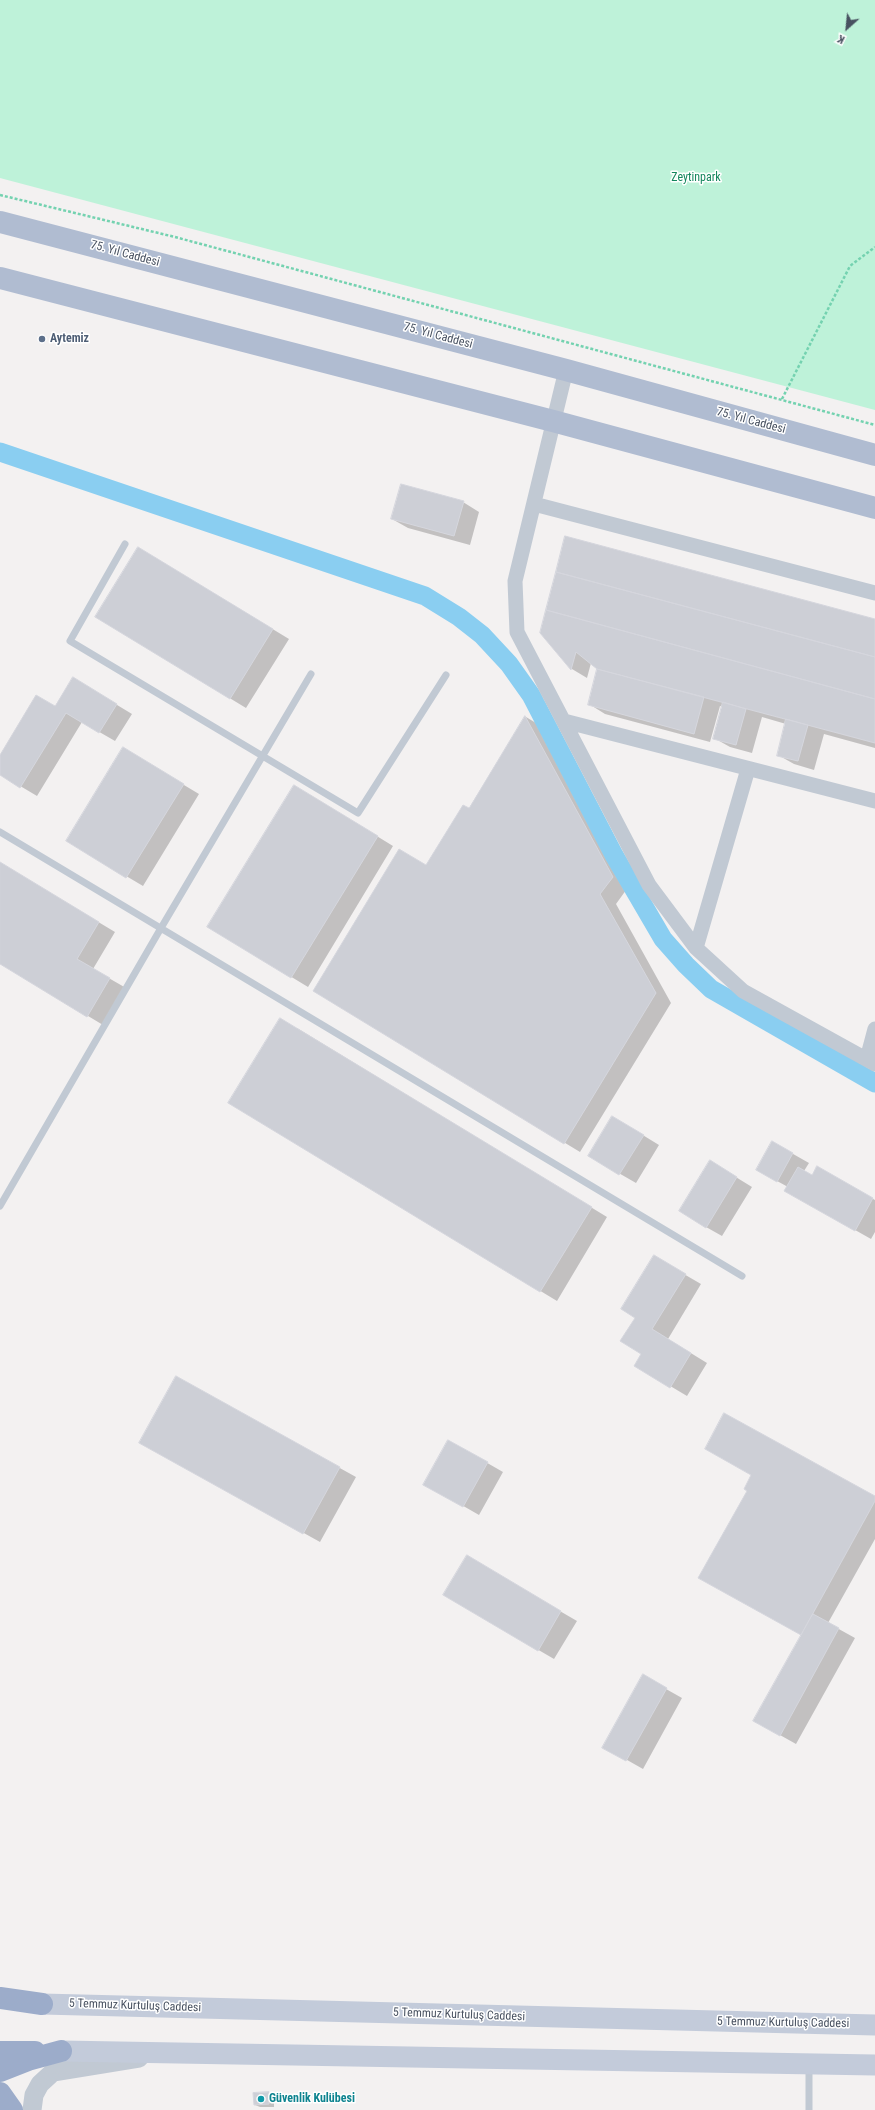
<!DOCTYPE html>
<meta charset="utf-8">
<style>
body{margin:0}
#map{position:relative;width:875px;height:2110px;overflow:hidden;background:#f3f1f1;font-family:"Roboto Condensed",sans-serif}
canvas{display:block}
.north{position:absolute;left:827px;top:8px;width:40px;height:40px;-webkit-text-stroke:3px #fff;paint-order:stroke;rotate:207deg;font-size:11px;font-weight:700;line-height:16px;text-align:center;color:#485160}
.north::after{content:'';display:block;margin:auto;width:14px;height:18px;background:#485160;clip-path:polygon(50% 0,100% 100%,50% 72%,0 100%)}
</style>
<div id="map">
<canvas width="875" height="2110"></canvas>
<div class="north">K</div>
</div>
<script>
const ctx = document.querySelector('canvas').getContext('2d');
ctx.lineJoin = 'round';
function fillPath(path, color) { ctx.fillStyle = color; ctx.fill(path, 'evenodd'); }
function stroke(path, color, width, dash) { ctx.strokeStyle = color; ctx.lineWidth = width; ctx.lineCap = dash ? 'butt' : 'round'; ctx.setLineDash(dash || []); ctx.stroke(path); }
function drawText(font, color, halo, rows, align = 'center') {
  ctx.font = font + ' "Roboto Condensed",sans-serif'; ctx.lineWidth = 3; ctx.setLineDash([]); ctx.textBaseline = 'middle'; ctx.strokeStyle = halo; ctx.fillStyle = color; for (const [text, x, y, turn = 0] of rows) {
    ctx.save(); ctx.translate(x, y); ctx.rotate((+turn || 0) * Math.PI / 180); ctx.textAlign = isNaN(turn) ? turn : align; if (halo) ctx.strokeText(text, 0, 0); ctx.fillText(text, 0, 0); ctx.restore();
  }
}
fillPath(new Path2D(`
 M0,0H875V410L0,178Z`), '#bef2d9');
fillPath(new Path2D(`
 M463,502L479,512L470,545L408,528L392,519Z
 M154,557L289,639L246,708L96,617Z
 M875,620V748L824,734L814,770L794,764L778,755L786,724L762,717L752,753L730,747L714,738L723,707L720,706L710,742L605,714L589,704L598,668L591,663L587,678L572,669L541,633Z
 M89,688L132,714L115,741L82,722L37,796L0,774V757Z
 M526,717L541,726L629,886L616,904L671,1003L580,1152L314,991L426,866L469,809Z
 M139,758L199,794L143,886L67,841Z
 M310,795L393,846L308,987L209,927Z
 M0,863L115,932L93,969L126,988L103,1025L0,963Z
 M297,1028L607,1217L557,1301L230,1103Z
 M628,1126L659,1145L636,1183L589,1156Z
 M772,1142L809,1163L804,1171L812,1176L817,1168L875,1200V1232L871,1239L786,1191L788,1187L757,1170Z
 M726,1171L752,1187L722,1236L706,1227Z
 M670,1266L701,1284L668,1339L707,1363L687,1396L635,1365L643,1353Z
 M176,1377L356,1477L320,1542L156,1451Z
 M449,1441L503,1472L479,1515L425,1484Z
 M875,1497V1539L828,1623L855,1638L796,1744L771,1730L802,1635L716,1587Z
 M467,1557L577,1621L554,1659L444,1595Z
 M643,1676L682,1698L643,1769L620,1756Z
 M269,2093L274,2096V2107H260L255,2105Z`), '#0003');
stroke(new Path2D(`
 M0,452L425,596L459,617L482,635L509,664L531,695L614,855L663,939L686,965L711,989L875,1083`), '#8acef1', 19);
const building = new Path2D(`
 M401,484L464,501L454,536L391,519Z
 M565,536L875,619V657L556,572Z
 M138,547L273,629L230,699L95,617Z
 M556,572L875,657V699L546,610Z
 M546,610L875,699V743L597,669L576,652L571,670L540,633Z
 M597,669L704,697L694,734L588,705Z
 M73,677L117,704L99,733L66,713L20,788L0,775V755L36,695L55,706Z
 M723,702L746,709L736,745L713,739Z
 M525,716L613,877L600,894L656,993L564,1144L313,991L399,849L426,865L463,805L469,808Z
 M786,719L808,725L798,761L777,756Z
 M123,747L184,784L126,878L66,841Z
 M294,785L378,836L291,978L207,927Z
 M0,862L99,922L77,959L110,978L87,1017L0,964Z
 M280,1018L592,1207L540,1292L228,1103Z
 M612,1116L644,1135L619,1175L588,1156Z
 M772,1141L793,1153L777,1182L756,1170Z
 M710,1160L737,1177L706,1228L679,1211Z
 M817,1166L873,1198L855,1231L784,1191L798,1167L812,1175Z
 M654,1255L686,1274L652,1329L691,1353L670,1388L634,1366L641,1354L620,1341L635,1318L621,1309Z
 M176,1376L340,1467L303,1534L139,1443Z
 M724,1413L875,1496V1501L801,1635L698,1578L747,1491L744,1489L751,1475L705,1449Z
 M448,1440L488,1462L463,1507L423,1485Z
 M467,1555L561,1611L538,1651L443,1595Z
 M813,1614L839,1628L780,1736L753,1721Z
 M643,1674L667,1688L626,1761L602,1748Z
 M269,2092V2104L254,2105L253,2093Z`);
fillPath(building, '#cdcfd6');
stroke(building, '#d5d6dd', 1);
stroke(new Path2D(`
 M0,195L175,237L875,425
 M782,399L850,266L875,247`), '#74d2b0', 2.5, [3, 2]);
stroke(new Path2D(`
 M125,544L70,641L358,813L446,675
 M0,832L742,1276
 M0,1206L161,928L311,674
 M809,2110V2067`), '#c1c9d3', 7);
stroke(new Path2D(`
 M566,370L515,581L517,632L649,885L696,948L743,991L875,1064
 M534,504L875,593
 M564,721L875,801
 M696,948L748,769
 M867,1059L875,1029`), '#c1c9d3', 15);
stroke(new Path2D(`
 M32,2110L34,2095L40,2084L53,2072L139,2058`), '#c1c9d3', 19);
stroke(new Path2D(`
 M42,2004L875,2025
 M61,2051L875,2065`), '#c3cbda', 21);
stroke(new Path2D(`
 M0,222L566,370L875,455
 M0,278L553,421L875,508`), '#b0bcd1', 22);
stroke(new Path2D(`
 M0,1998L42,2004
 M0,2052H35
 M0,2071L28,2060L61,2051
 M0,2093L12,2110`), '#9cacca', 22);
for (const [x, y, r, color] of [
 [42,339,4,"#5c6f8a"],
 [261,2099,4,"#0f9aa8"]
]) { const dot = new Path2D(); dot.arc(x, y, r, 0, 2 * Math.PI); ctx.fillStyle = color; ctx.fill(dot); stroke(dot, '#fff', 1.5); }
drawText('12px', '#13865c', '#fff', [
 ["Zeytinpark",696,178]
]);
drawText('12px', '#485160', '#fff', [
 ["75. Yıl Caddesi",125,254,15],
 ["75. Yıl Caddesi",438,336,15],
 ["75. Yıl Caddesi",751,421,15],
 ["5 Temmuz Kurtuluş Caddesi",135,2006,2],
 ["5 Temmuz Kurtuluş Caddesi",459,2015,2],
 ["5 Temmuz Kurtuluş Caddesi",783,2023,1]
]);
drawText('bold 12px', '#4e5e75', '#fff', [
 ["Aytemiz",50,339]
], 'left');
drawText('bold 12px', '#0d838f', '#fff', [
 ["Güvenlik Kulübesi",269,2099]
], 'left');
</script>
